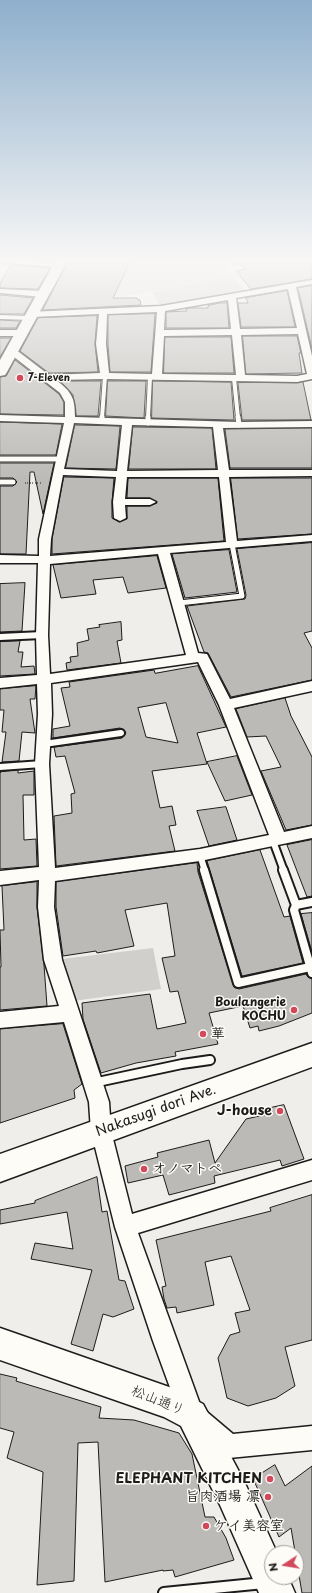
<!DOCTYPE html>
<meta charset="utf-8">
<style>
body{margin:0}
#map{position:relative;width:312px;height:1593px;overflow:hidden;background:#f0eeea;font-family:"Playpen Sans",sans-serif}
canvas{display:block}
.north{position:absolute;left:264px;top:1545px;width:40px;height:40px;box-sizing:border-box;background:#fdfcf7;border:1px solid #a3a29f;border-radius:50%;rotate:258deg;font-size:11px;font-weight:700;line-height:16px;text-align:center;color:#1c1c1c}
.north::after{content:'';display:block;margin:auto;width:14px;height:18px;background:#d1495b;clip-path:polygon(50% 0,100% 100%,50% 72%,0 100%)}
</style>
<div id="map">
<canvas width="312" height="1593"></canvas>
<div class="north">N</div>
</div>
<script>
const ctx = document.querySelector('canvas').getContext('2d');
ctx.lineJoin = 'round';
function fillPath(path, color) { ctx.fillStyle = color; ctx.fill(path, 'evenodd'); }
function stroke(path, color, width, dash) { ctx.strokeStyle = color; ctx.lineWidth = width; ctx.lineCap = dash ? 'butt' : 'round'; ctx.setLineDash(dash || []); ctx.stroke(path); }
function drawText(font, color, halo, rows, align = 'center') {
  ctx.font = font + ' "Playpen Sans","Klee One",sans-serif'; ctx.lineWidth = 3; ctx.setLineDash([]); ctx.textBaseline = 'middle'; ctx.strokeStyle = halo; ctx.fillStyle = color; for (const [text, x, y, turn = 0] of rows) {
    ctx.save(); ctx.translate(x, y); ctx.rotate((+turn || 0) * Math.PI / 180); ctx.textAlign = isNaN(turn) ? turn : align; if (halo) ctx.strokeText(text, 0, 0); ctx.fillText(text, 0, 0); ctx.restore();
  }
}
fillPath(new Path2D(`
 M71,260H223L224,264L232,276L172,289L124,296L92,298L51,296Z`), '#e0deda');
fillPath(new Path2D(`
 M232,276L246,292L162,308L152,293Z
 M153,948L161,989L66,1002L53,960Z`), '#d0cfcc');
const building = new Path2D(`
 M69,260H131L113,298H137L138,300H140L141,305L43,310Z
 M246,260H312V279L251,289L236,271L246,269L239,264L245,263Z
 M11,265L50,268L38,289L0,288V284Z
 M312,286V349L298,288Z
 M287,291L295,327H241L238,303H248L246,298Z
 M0,295L33,298L24,314H0Z
 M220,303H227L229,328H166V312L187,311L186,309L189,308H208V306Z
 M155,314L151,372H110L108,344V315Z
 M97,316L95,344L98,372L49,373L20,351L38,318Z
 M0,320L20,321L16,328H0Z
 M243,336H297L301,353H299L302,373L246,374Z
 M165,337H231L234,373H164Z
 M0,338H11L0,357Z
 M15,360L59,394L64,402V415L0,414V377L6,376Z
 M60,381H101L98,416H76L73,395Z
 M108,381H146L144,418L106,416Z
 M153,381L231,382L234,420L152,418Z
 M303,382L311,420H242L238,383Z
 M0,422L62,424L56,455H0Z
 M75,425L120,426L116,469L66,468Z
 M133,427L212,428L216,469H129Z
 M312,428V468H230L225,429Z
 M0,463H54L43,514L34,472H30L26,554H0V486H13L17,482L13,478H0Z
 M64,477L114,478L112,502V518L119,522L127,519V506H150L157,503L150,498H127L128,478H218L224,541L52,554V539Z
 M231,478H312V534L238,539Z
 M312,543V631L304,633L312,648V680L231,697L208,653L204,652L187,606L245,599L246,595L237,549Z
 M229,550L237,592L185,598L172,554Z
 M157,556L166,588L128,593L123,577L93,580L96,594L61,598L53,565Z
 M25,583L22,631L0,632V584Z
 M121,622L122,640L117,641L121,663L67,670L66,663L71,662L70,657L78,656L77,643L89,640L87,629L100,627L99,625Z
 M20,641L18,652H23L21,667L34,666L35,674L0,676V642Z
 M198,666L226,727L197,733L207,764L152,771L160,808L172,806L176,825L169,826L175,851L56,866L54,816L72,813L71,794L75,793L65,756L56,757L54,747L122,738L126,733L124,730L120,728L53,738V729L70,726L61,688L70,687L69,682L154,670L155,673ZM166,703L178,743L146,737L138,708Z
 M36,686L35,699H30L35,733L22,732L19,761L2,762L6,732H2L4,710H0V689Z
 M285,698L291,716L312,757V825L286,830L261,771L281,767L266,736L247,737L236,709Z
 M237,756L252,795L225,801L207,762Z
 M18,770V773L34,771V795H23L24,840L36,839L37,866L0,869V773L1,772Z
 M226,807L237,840L209,846L197,811Z
 M312,840V896L307,897L287,845Z
 M260,850L284,917L290,916L303,963L242,976L207,861Z
 M197,863L198,872L234,987L239,989L306,974L308,977L312,979V1013L279,1026L259,1031L258,1026L250,1028L243,1006L209,1013L218,1044L175,1052L176,1056L136,1063L101,1073L83,1019L82,1003L150,994L157,1029L186,1023L178,991L170,992L162,958L175,956L167,903L125,910L134,946L97,953L96,951L63,956L56,907V882Z
 M37,882V907L44,965L47,1006L0,1010V967H1L0,930H4L2,886Z
 M312,913V952L301,914Z
 M63,1024L82,1084L74,1090L75,1098L0,1123V1029Z
 M284,1105L304,1159L282,1166L280,1160L214,1176L215,1183L169,1195L163,1175L128,1183L125,1166L158,1157L157,1153L209,1140L215,1163L246,1119L268,1114L266,1109Z
 M97,1177L102,1212L107,1211L119,1280L125,1281L134,1309L113,1317L103,1314L93,1351L71,1344L92,1270L31,1259L35,1243L73,1249L67,1212L0,1224V1210L35,1203V1201Z
 M312,1195V1340L285,1347L295,1386L276,1398L248,1406L227,1398L218,1358L230,1335L240,1332L235,1313L250,1310L231,1256L205,1262L214,1305L177,1313L176,1307L167,1308L164,1299L162,1287L166,1286L156,1240L271,1211L270,1208Z
 M0,1374L17,1378L16,1381L101,1407L99,1418L134,1420L179,1433L192,1454L205,1517H214L226,1538L234,1560L175,1577L173,1570L163,1571V1570L105,1582L98,1442L78,1443L74,1581L37,1585L43,1472L7,1458L14,1432L0,1428Z
 M275,1465L285,1486L312,1466V1593H302L291,1528L279,1537L255,1483L259,1475Z`);
fillPath(building, '#bbbab6');
stroke(building, '#1c1c1c', 1);
const laneFar4 = new Path2D(`
 M233,262L243,260
 M0,317L30,318
 M234,378L238,418
 M102,418L105,376
 M148,418L150,377`);
const laneFar3 = new Path2D(`
 M238,417L239,425
 M102,421V417
 M148,423V417
 M0,459H61
 M0,482H13
 M179,603L242,596L232,544`);
const laneFar2 = new Path2D(`
 M0,637L42,635
 M44,744L121,733
 M0,767L42,764
 M273,841L284,871
 M200,855L205,871`);
const laneFar1 = new Path2D(`
 M204,870L238,983L310,967
 M283,870L296,905L294,910L312,973
 M296,905L312,902
 M93,1083L182,1064L210,1060`);
const lane = new Path2D(`
 M164,1593L264,1583`);
const street = new Path2D(`
 M1,260L59,263L63,265L59,267L4,263H1Z
 M312,280V284L296,287L312,356V379L297,382L105,379L56,380C72,392 75,398 75,417L239,422L312,421V427L223,428L229,470H312V476L229,477L237,541L312,535V541L170,553L198,653L207,654L230,699L312,681V691L234,708L284,832L312,826V838L200,861L55,881L54,907L62,960L109,1102L111,1131L132,1214L312,1160V1180L138,1233L201,1407L233,1434L312,1426V1450L229,1458C214,1452 186,1429 180,1415L153,1341L115,1227L91,1131L89,1102L64,1022L0,1028V1012L59,1006L44,960L38,907L39,880L0,885V871L39,867L35,764L38,714L37,684L0,688V678L37,675L36,635L38,563H0V555L39,556V539L64,423L0,421V415L65,417V402L60,393L9,353V349H15L49,375L100,373L96,344L99,314L32,317L29,316V312L161,306ZM288,289L297,328L240,329L236,298ZM228,300L231,329L164,330L165,311ZM157,312L152,374L109,373L106,344L107,314ZM298,334L307,374L297,376L245,375L241,335ZM232,335L236,375L162,374L164,336ZM74,423L122,425L117,471L64,469ZM132,425L213,427L218,470L127,471ZM63,475L116,477L113,502L114,518L120,521L126,518L125,505H150L156,502L150,499H125L127,477H219L226,542L50,556L51,539ZM158,554L186,655L50,674L48,635L50,564ZM198,662L219,705L269,835L200,849L55,868L49,764L52,714L51,683Z
 M0,289L42,291L46,294L42,297L0,293Z
 M0,330H21L25,333L21,336H0Z`);
const secondary = new Path2D(`
 M312,1043V1067L0,1182V1154Z
 M0,1328L172,1388L203,1404L244,1481L277,1553H272V1577H288L295,1593H259L220,1505L181,1426L164,1417L0,1360Z`);
const primary = new Path2D(`
 M56,260H68L7,372L5,375L0,376V360Z`);
stroke(laneFar4, '#1c1c1c', 6);
stroke(laneFar3, '#1c1c1c', 7);
stroke(laneFar2, '#1c1c1c', 10);
stroke(laneFar1, '#1c1c1c', 12);
stroke(lane, '#1c1c1c', 14);
stroke(street, '#1c1c1c', 3);
stroke(secondary, '#1c1c1c', 3);
stroke(primary, '#1c1c1c', 3);
stroke(new Path2D(`
 M25,483H42`), '#1c1c1c', 2, [0.5, 2]);
stroke(laneFar4, '#fdfcf7', 4);
stroke(laneFar3, '#fdfcf7', 5);
stroke(laneFar2, '#fdfcf7', 6);
stroke(laneFar1, '#fdfcf7', 8);
stroke(lane, '#fdfcf7', 10);
fillPath(street, '#fdfcf7');
fillPath(secondary, '#fdfcf7');
fillPath(primary, '#fdfcf7');
const sky = ctx.createLinearGradient(0, 0, 0, 483);
sky.addColorStop(0, '#8eafcc');
sky.addColorStop(0.54, '#f8f7f6');
sky.addColorStop(1, '#f8f7f600');
ctx.fillStyle = sky;
ctx.fillRect(0, 0, 312, 483);
for (const [x, y, r, color] of [
 [20,378,4,"#d1495b"],
 [294,1010,4,"#d1495b"],
 [203,1034,4,"#d1495b"],
 [280,1111,4,"#d1495b"],
 [144,1169,4,"#d1495b"],
 [270,1479,4,"#d1495b"],
 [268,1497,4,"#d1495b"],
 [206,1526,4,"#d1495b"]
]) { const dot = new Path2D(); dot.arc(x, y, r, 0, 2 * Math.PI); ctx.fillStyle = color; ctx.fill(dot); stroke(dot, '#fdfcf7', 1.5); }
drawText('bold 10px', '#1c1c1c', '#fdfcf7', [
 ["7-Eleven",28,378]
], 'left');
drawText('bold 12px', '#1c1c1c', '#fdfcf7', [
 ["Boulangerie",286,1003],
 ["KOCHU",286,1017]
], 'right');
drawText('bold 14px', '#1c1c1c', '#fdfcf7', [
 ["華",211,1034],
 ["J-house",272,1111,"right"],
 ["オノマトペ",152,1169],
 ["ELEPHANT KITCHEN",262,1479,"right"],
 ["旨肉酒場 凛",260,1497,"right"],
 ["ケイ美容室",214,1526]
], 'left');
drawText('14px', '#1c1c1c', '#fdfcf7', [
 ["Nakasugi dori Ave.",156,1111,-20],
 ["松山通り",158,1401,22]
]);
</script>
